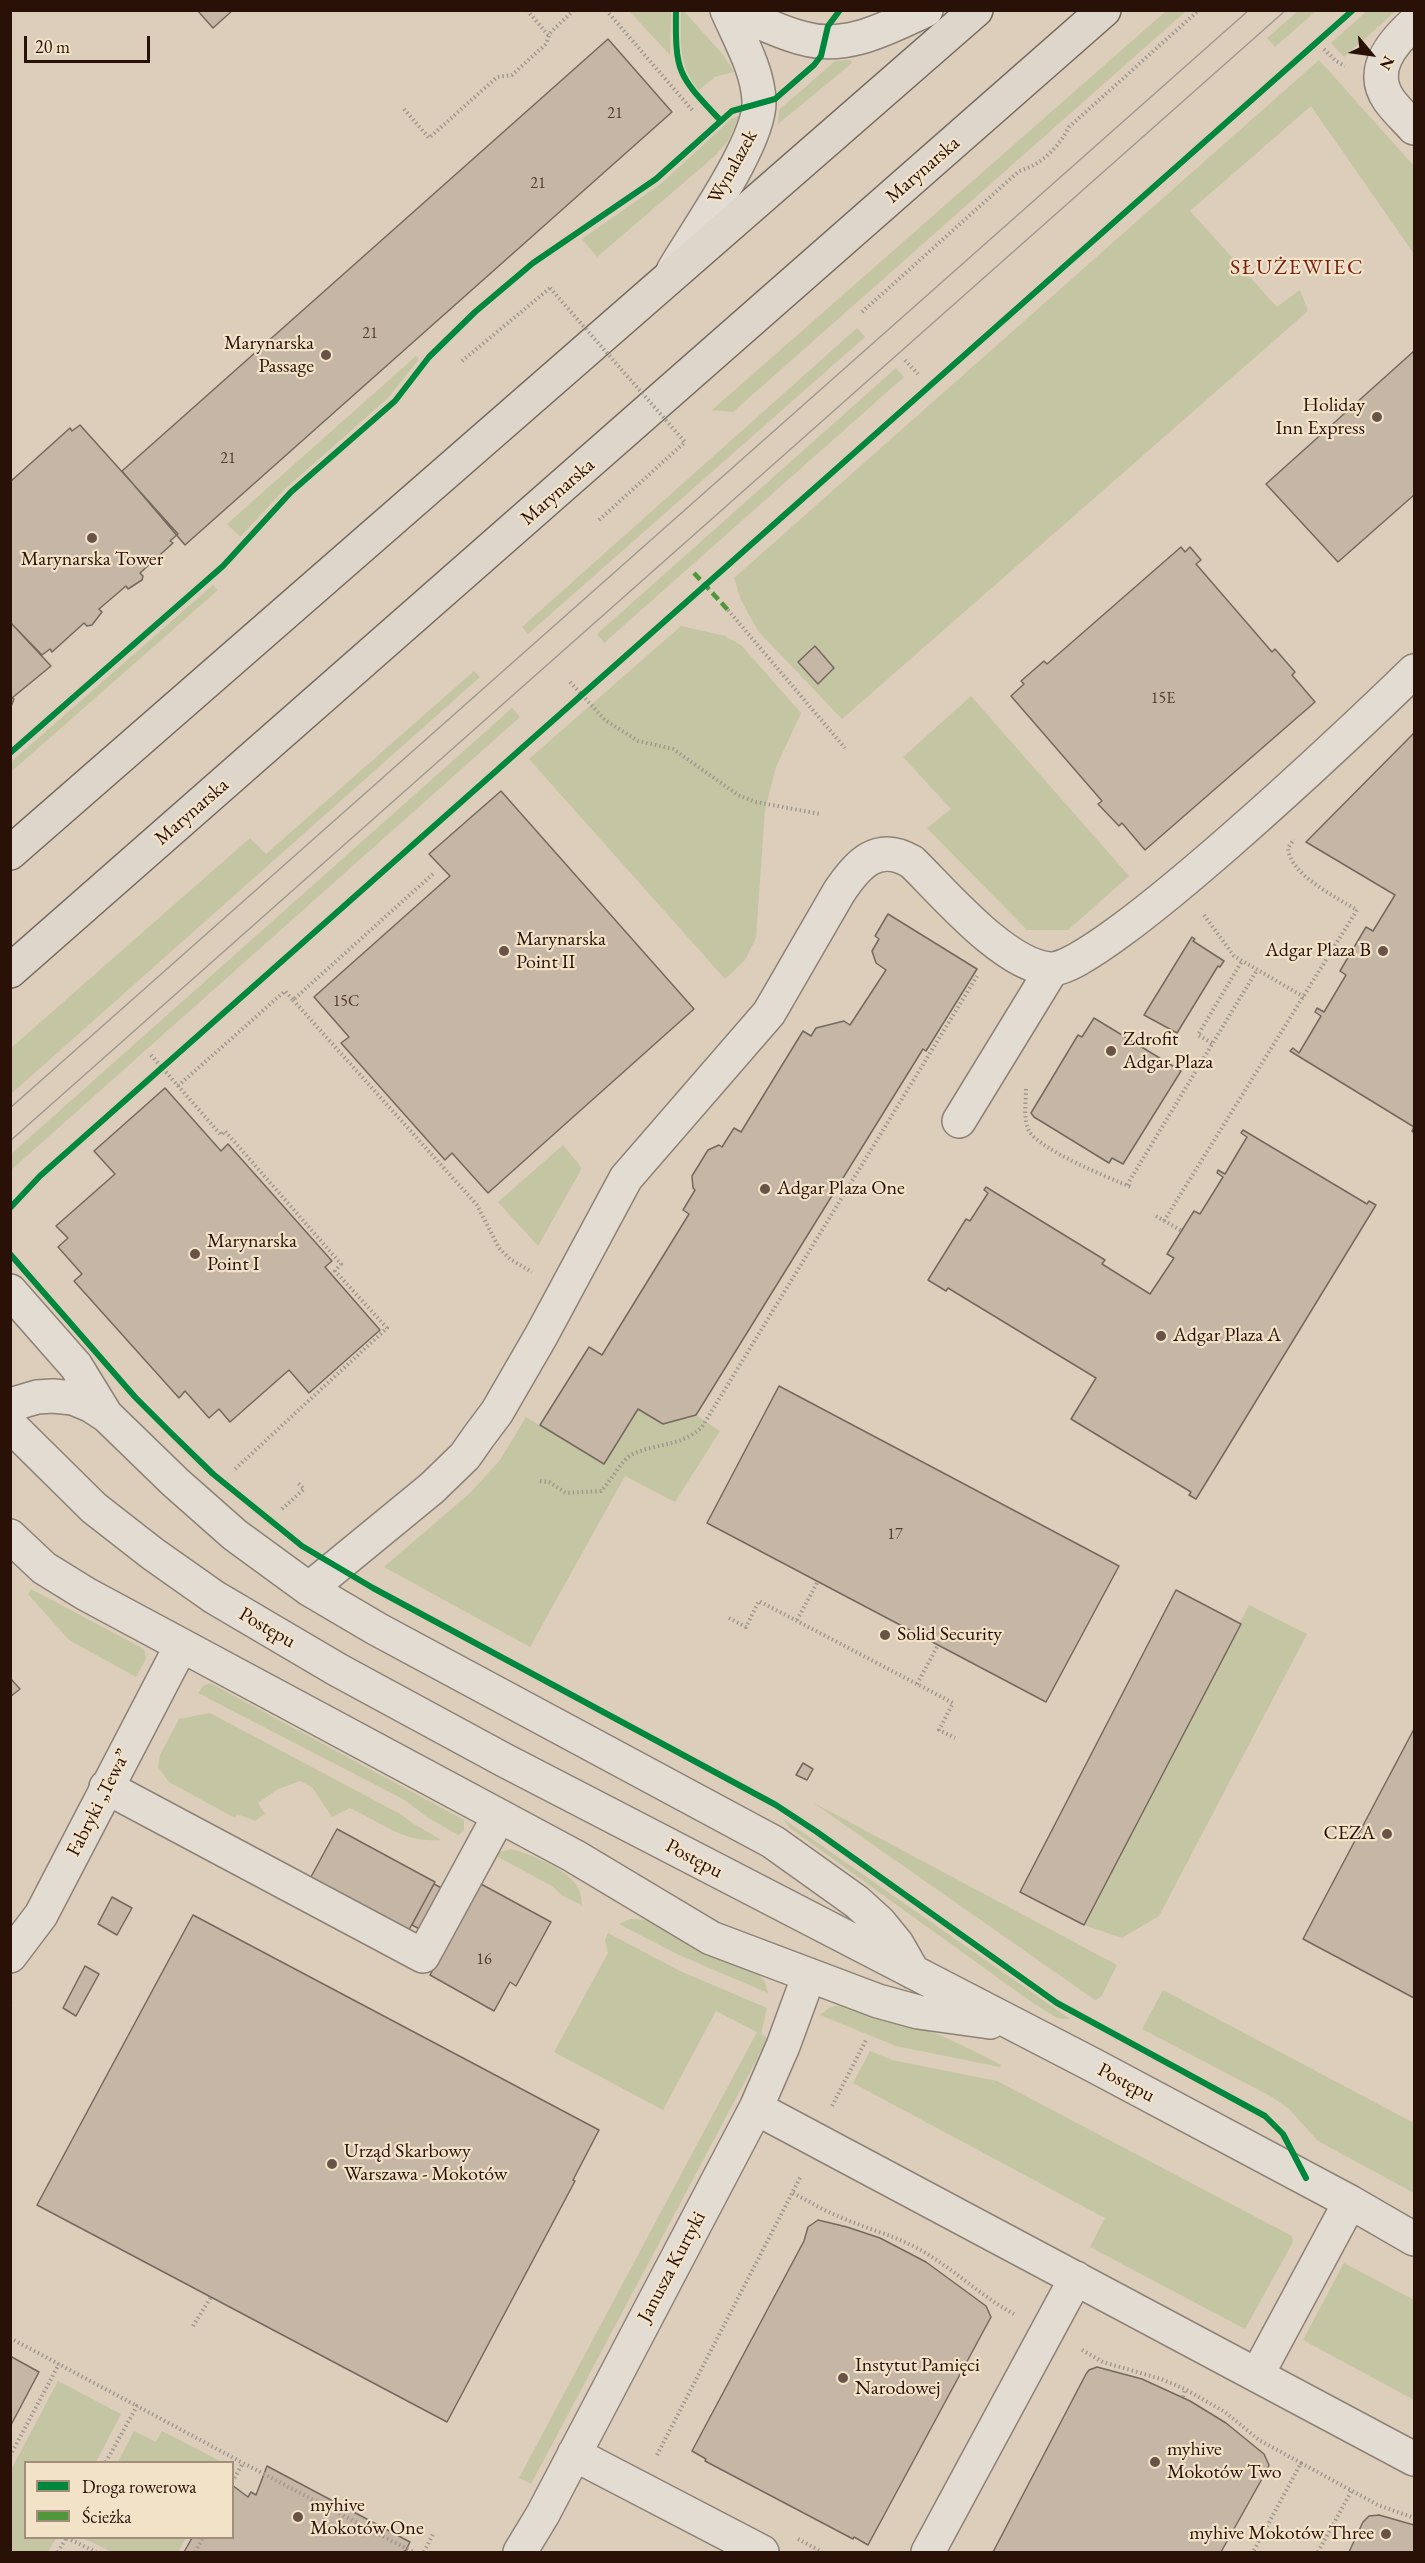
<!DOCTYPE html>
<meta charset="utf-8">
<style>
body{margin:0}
#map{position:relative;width:1425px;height:2563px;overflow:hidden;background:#dcceba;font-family:"EB Garamond",serif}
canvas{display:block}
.frame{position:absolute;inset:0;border:12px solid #2a1107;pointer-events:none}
.legend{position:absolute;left:24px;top:2461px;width:210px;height:78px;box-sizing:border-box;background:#f2e2c8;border:2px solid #a28e7b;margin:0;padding:8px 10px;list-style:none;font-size:18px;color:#2a1107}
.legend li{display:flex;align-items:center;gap:12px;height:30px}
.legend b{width:30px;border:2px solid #a28e7b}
.north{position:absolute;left:1341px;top:24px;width:60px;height:60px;-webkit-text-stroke:4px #f2e2c8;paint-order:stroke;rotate:119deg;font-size:16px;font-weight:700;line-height:24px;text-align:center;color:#2a1107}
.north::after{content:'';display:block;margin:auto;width:21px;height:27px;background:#2a1107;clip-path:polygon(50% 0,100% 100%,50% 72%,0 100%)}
.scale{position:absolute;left:24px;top:36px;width:126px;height:27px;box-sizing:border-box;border:3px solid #2a1107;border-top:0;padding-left:8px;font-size:18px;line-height:21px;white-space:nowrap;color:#2a1107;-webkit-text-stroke:4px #f2e2c8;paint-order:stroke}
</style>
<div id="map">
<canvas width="1425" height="2563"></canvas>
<div class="frame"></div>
<ul class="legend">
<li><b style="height:8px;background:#00873e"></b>Droga rowerowa</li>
<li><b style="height:8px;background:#4f973a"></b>Ścieżka</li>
</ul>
<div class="north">N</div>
<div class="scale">20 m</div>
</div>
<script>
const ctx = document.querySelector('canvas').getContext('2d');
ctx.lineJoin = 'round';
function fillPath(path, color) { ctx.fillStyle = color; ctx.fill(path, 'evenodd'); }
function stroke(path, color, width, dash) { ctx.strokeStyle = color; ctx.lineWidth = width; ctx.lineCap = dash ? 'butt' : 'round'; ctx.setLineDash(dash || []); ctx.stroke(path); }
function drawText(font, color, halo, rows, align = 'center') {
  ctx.font = font + ' "EB Garamond",serif'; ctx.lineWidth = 4.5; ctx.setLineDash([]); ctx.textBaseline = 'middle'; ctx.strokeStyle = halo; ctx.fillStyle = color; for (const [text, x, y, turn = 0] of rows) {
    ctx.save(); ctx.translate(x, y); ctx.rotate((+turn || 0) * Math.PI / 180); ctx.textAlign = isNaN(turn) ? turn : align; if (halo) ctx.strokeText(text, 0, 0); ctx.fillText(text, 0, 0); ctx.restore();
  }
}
fillPath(new Path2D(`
 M629,11H671L670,55Z
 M681,11H684L724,56L734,72L715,77L699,90C678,67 681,40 681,11Z
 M1166,11H1186L733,412L712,410Z
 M1298,11H1316L1275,47L1267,38Z
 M1367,11H1396L1344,57L1331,43Z
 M849,60L852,61L851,64L778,124L779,110L835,61Z
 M1319,60L1414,166V254L1311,106L1190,211L1277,307L1300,290L1308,311L842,719L758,631L741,600L734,578Z
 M739,116L728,141L716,155L597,257L582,239L662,183L731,119Z
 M857,328L865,337L528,634L522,627Z
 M416,356L419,359L388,398L285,489L240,537L227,524Z
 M896,368L904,377L604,643L597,634Z
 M213,585L218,590L11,772V762Z
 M681,626L725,636L741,645L801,713L776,767L765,810L756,938L745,960L725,979L529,759Z
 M474,671L480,677L11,1094V1048L250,838L266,854Z
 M971,696L1129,876L1068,930H1027L927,828L951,809L903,757Z
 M512,708L520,717L11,1170V1154Z
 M563,1145L582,1168L538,1246L498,1202Z
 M638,1409L663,1424L696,1415L720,1431L675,1502L625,1476L530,1647L384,1567L470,1493L500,1460L526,1417L603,1464Z
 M31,1589L144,1649L146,1659L136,1677L69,1640L28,1594Z
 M1249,1605L1307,1634L1159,1916L1122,1938L1084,1925Z
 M210,1683L464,1820V1831L458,1835L427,1817L403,1799L198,1693L203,1686Z
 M210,1713L402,1815L414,1824L441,1840C403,1843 383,1823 350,1808L332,1817L312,1787L300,1781L278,1789L258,1803L265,1814L255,1821L237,1814L235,1818L178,1787L169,1782L158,1767L160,1755L179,1719Z
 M812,1802L1117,1965L1101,1997L1095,2000Z
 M782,1818L1070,2019L1057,2018L1030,2001L790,1828Z
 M511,1849C530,1854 567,1869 577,1886C581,1892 581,1898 582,1905L563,1896L552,1886L493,1854Z
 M630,1919L648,1920L756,1970L765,1982L768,1993L679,1955L619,1924Z
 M608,1933L680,1971L767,2008L761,2034L768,2038L531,2484L519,2478L757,2032L716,2011L663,2110L554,2052L608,1953L605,1940Z
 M1163,1990L1414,2123V2193L1318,2141L1289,2109L1272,2097L1142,2029Z
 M843,2004C889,2010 960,2043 1001,2065L1000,2067L896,2046L820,2015L829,2008Z
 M870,2051L892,2060L997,2081L1292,2236L1293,2242L1245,2329L1090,2247L1105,2218L853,2083Z
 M1344,2263L1414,2300V2400L1303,2340Z
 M58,2381L121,2414L96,2462H26V2538H56L48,2552H11V2470Z
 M134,2431L156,2442L162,2431L222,2462H118Z
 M83,2538H186L178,2552H112Z`), '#c4c5a2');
const building = new Path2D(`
 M197,10H233L213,28Z
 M608,39L672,112L185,545L122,471Z
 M1414,351V495L1338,562L1266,484Z
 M80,425L178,534L170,541L173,543L140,573L143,576L142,580L128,589L126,586L99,609L102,612L92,625L87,626L84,623L52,652L50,649L42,655L10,622V482L70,428L72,431Z
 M1181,547L1185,552L1190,547L1201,560L1196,564L1272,652L1275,649L1295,672L1292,675L1315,702L1145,850L1122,823L1119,826L1098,804L1102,801L1011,696L1024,684L1021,681L1044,661L1047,664Z
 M10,622L51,666L12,698L14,699L10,709Z
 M815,646L834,668L818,684L798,662Z
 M1414,733V1133L1412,1131L1414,1127L1290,1051L1293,1048L1299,1053L1321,1016L1315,1012L1317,1008L1324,1012L1346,975L1340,971L1366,927L1373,931L1395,895L1306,842Z
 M501,791L694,1009L488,1193L452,1153L445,1160L341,1043L349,1037L314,997L450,876L429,854Z
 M888,914L977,969L926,1051L923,1049L696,1415L663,1424L638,1409L604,1464L540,1425L589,1347L602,1355L689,1214L683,1210L695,1190L693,1188L692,1176L708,1150L719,1145L722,1147L734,1128L741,1132L803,1031L811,1036L816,1028L844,1021L850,1025L886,970L876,963L872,951L879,939L875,936Z
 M1192,937L1195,939L1193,941L1224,961L1220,967L1218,966L1177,1033L1144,1015Z
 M1094,1018L1181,1071L1123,1164L1112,1158L1109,1163L1034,1117L1031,1113L1078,1035L1082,1037Z
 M165,1088L221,1151L228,1144L332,1261L325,1267L380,1330L309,1393L289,1370L230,1422L219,1409L209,1418L185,1391L179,1398L74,1281L82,1274L58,1247L68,1238L56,1226L115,1174L94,1151Z
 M1243,1130L1367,1204L1369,1201L1376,1205L1196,1499L1189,1495L1191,1492L1071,1419L1096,1378L948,1288L946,1291L928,1280L966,1219L970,1221L988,1193L984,1190L986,1187L1105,1260L1102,1264L1150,1294L1174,1258L1167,1254L1194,1211L1200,1214L1223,1177L1217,1173L1218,1170L1225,1174L1247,1137L1241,1133Z
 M779,1386L1119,1566L1046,1702L707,1523Z
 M1176,1590L1241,1624L1084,1925L1020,1892Z
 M10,1678L20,1689L10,1697Z
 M1414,1729V1998L1303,1939Z
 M803,1763L813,1769L807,1780L796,1775Z
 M337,1829L435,1882L404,1939L306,1886Z
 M434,1884L470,1903L448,1944L412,1925Z
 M481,1884L551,1922L516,1986L510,1982L494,2011L430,1975Z
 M112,1897L132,1908L117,1935L98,1924Z
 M193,1915L599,2130L573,2180L575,2181L447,2422L37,2205Z
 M85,1966L99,1974L76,2016L63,2008Z
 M818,2220L847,2227L880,2238L926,2262L986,2306L991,2317L868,2545L854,2537L853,2539L705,2461L706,2459L692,2451L804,2241L808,2227Z
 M10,2356L39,2372L11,2425H10Z
 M1097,2367L1142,2379L1190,2401L1226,2423L1264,2454L1269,2465L1267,2470L1221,2552H993L1086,2374L1089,2370Z
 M267,2466L410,2542L406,2550L403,2552H184L192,2538H232V2485L248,2497L251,2492L256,2495Z
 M1379,2515L1414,2525V2552H1349L1363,2522L1369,2516Z`);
fillPath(building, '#c6b6a5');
stroke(building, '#74695e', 1.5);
const minor = new Path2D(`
 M733,10C755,20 778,32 802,38C846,51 887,28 926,10
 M1414,23C1393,42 1368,70 1389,100C1396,110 1406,119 1414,128
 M673,271C695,233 761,141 759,101C758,70 739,38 727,10
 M959,1121L1052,969
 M10,1291L76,1366L106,1415
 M10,1405L37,1397L53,1396L73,1398L90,1405L107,1416L175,1482L235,1535L309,1589L377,1629L773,1842L857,1902L879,1922L897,1944L913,1972
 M10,1425L94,1508L153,1554L214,1597L338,1670L504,1760L1093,2065L1350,2202L1414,2239
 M10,1536L44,1568L86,1594L574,1856L711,1938L878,2001L918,2012L990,2022
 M309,1589L432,1488L465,1456L479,1436L497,1412L541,1336L626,1178L769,1013L839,892C857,865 877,841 912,862C945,894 1004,965 1050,969C1099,973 1367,717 1414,671
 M106,1787L423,1956L499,1816
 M10,1956L41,1915L181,1646
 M756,2108L1414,2459
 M1257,2375L1350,2202
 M574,2454L762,2552
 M520,2552L543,2514L756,2108L783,2046L809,1975
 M928,2552L1076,2278`);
const major = new Path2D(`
 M10,853L976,10
 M10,971L1104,10`);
stroke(minor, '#8d8276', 36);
stroke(major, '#74695e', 36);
stroke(new Path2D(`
 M527,10L548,35
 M606,10L693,111
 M1324,49L1336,61L1345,66
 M404,109L429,138L497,77L512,75L546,44L550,33L574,10
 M862,312L1019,171C1041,165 1059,147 1069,127L1199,10
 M905,360L918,374
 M462,361L550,288
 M599,520L685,442
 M728,610L845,748
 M570,682L605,720L638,741L673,749L738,795L756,802L820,814
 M1204,915L1234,956L1304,997
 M293,1000L477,1205L499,1248L510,1259L532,1272
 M1212,1043L1198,1035L1242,961
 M151,1055L221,1135L225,1131L341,1264L335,1271L387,1328L234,1470
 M178,1086L285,991L293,1000L434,873
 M1026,1089C1026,1102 1023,1119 1029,1131C1040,1150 1109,1178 1131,1187
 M1127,1185L1257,970
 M1156,1216L1182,1231
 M1164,1221L1357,910C1336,897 1290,875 1288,848L1294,839
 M540,1481L549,1482L566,1493L601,1491C610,1482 622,1460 631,1455C657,1442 679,1448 702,1427L977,976
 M282,1509L304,1489L297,1482
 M729,1618L746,1627L759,1601L953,1703L939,1730L955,1738
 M797,1620L818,1581
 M917,1684L938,1645
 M10,2002L12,2000
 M832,2106L866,2040
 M793,2193C808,2201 823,2210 838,2216C864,2228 890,2234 915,2247C951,2266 979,2295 1014,2314
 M193,2326L211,2297
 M10,2338L137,2406
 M1082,2350L1103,2362L1161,2379L1185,2389L1225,2412L1259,2440L1301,2463L1253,2552
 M1183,2397L1185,2389
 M657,2455L801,2176
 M10,2456L59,2364
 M106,2462L137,2406L243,2463
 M1301,2463L1378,2505L1414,2518
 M232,2482L243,2463L413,2552
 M67,2538L96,2552
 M798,2539L822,2552
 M58,2552L66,2538
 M195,2552L203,2538
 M424,2552L433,2534
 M1318,2552L1352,2490`), '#a09890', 4, [1.5, 3]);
stroke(minor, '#e3dcd2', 33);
stroke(major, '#ded6ca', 33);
stroke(new Path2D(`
 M10,1108L1249,10
 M10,1141L1286,10`), '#a09890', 1.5);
stroke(new Path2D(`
 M550,288L685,442`), '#a09890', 4, [1.5, 3]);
stroke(new Path2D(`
 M694,573L728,610`), '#4f973a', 4.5, [9, 4.5]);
stroke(new Path2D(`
 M676,10C675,74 678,75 721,121
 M10,753L223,566L291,492L395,401L429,357L475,312L533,263L656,179L732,111L775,99L814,65L821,56L828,26L840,10
 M10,1208L40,1176L1353,10
 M10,1254L135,1397L170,1432L213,1474L302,1546L373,1588L776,1805L817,1832L1057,2003L1265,2116L1283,2134L1306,2178`), '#00873e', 6);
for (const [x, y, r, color] of [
 [326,355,6,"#685346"],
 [1377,417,6,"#685346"],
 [92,538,6,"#685346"],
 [504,951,6,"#685346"],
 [1383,951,6,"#685346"],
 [1111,1051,6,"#685346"],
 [765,1189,6,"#685346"],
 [195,1254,6,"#685346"],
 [1161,1336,6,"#685346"],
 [885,1635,6,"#685346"],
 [1387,1834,6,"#685346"],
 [332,2164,6,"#685346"],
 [843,2378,6,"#685346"],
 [1155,2462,6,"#685346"],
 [298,2517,6,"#685346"],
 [1386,2534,6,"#685346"]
]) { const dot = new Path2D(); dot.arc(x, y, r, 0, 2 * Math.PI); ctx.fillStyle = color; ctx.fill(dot); stroke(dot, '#f2e2c8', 2); }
drawText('16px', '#523b2f', null, [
 ["21",615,114],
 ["21",538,184],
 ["21",370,334],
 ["21",228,459],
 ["15E",1163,699],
 ["15C",346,1002],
 ["17",895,1535],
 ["16",484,1960]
]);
drawText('20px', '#2a1107', '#f2e2c8', [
 ["Wynalazek",733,167,-61],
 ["Marynarska",923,170,-41],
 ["Marynarska",558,492,-41],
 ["Marynarska",192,812,-41],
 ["Postępu",267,1628,30],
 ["Fabryki „Tewa”",99,1803,-63],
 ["Postępu",694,1859,28],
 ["Postępu",1126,2083,28],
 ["Janusza Kurtyki",672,2267,-62]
]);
drawText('20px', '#2a1107', '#f2e2c8', [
 ["Marynarska",314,344,"right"],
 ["Passage",314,367,"right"],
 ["Holiday",1365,406,"right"],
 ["Inn Express",1365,429,"right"],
 ["Marynarska Tower",92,560,"center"],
 ["Marynarska",516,940],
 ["Point II",516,963],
 ["Adgar Plaza B",1371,951,"right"],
 ["Zdrofit",1123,1040],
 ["Adgar Plaza",1123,1063],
 ["Adgar Plaza One",777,1189],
 ["Marynarska",207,1242],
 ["Point I",207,1265],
 ["Adgar Plaza A",1173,1336],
 ["Solid Security",897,1635],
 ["CEZA",1375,1834,"right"],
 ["Urząd Skarbowy",344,2152],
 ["Warszawa - Mokotów",344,2175],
 ["Instytut Pamięci",855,2366],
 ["Narodowej",855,2389],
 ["myhive",1167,2450],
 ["Mokotów Two",1167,2473],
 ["myhive",310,2506],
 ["Mokotów One",310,2529],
 ["myhive Mokotów Three",1374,2534,"right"]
], 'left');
ctx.letterSpacing = '1.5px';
drawText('22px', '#7a1f14', '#f2e2c8', [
 ["SŁUŻEWIEC",1297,268]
]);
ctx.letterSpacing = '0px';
</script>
